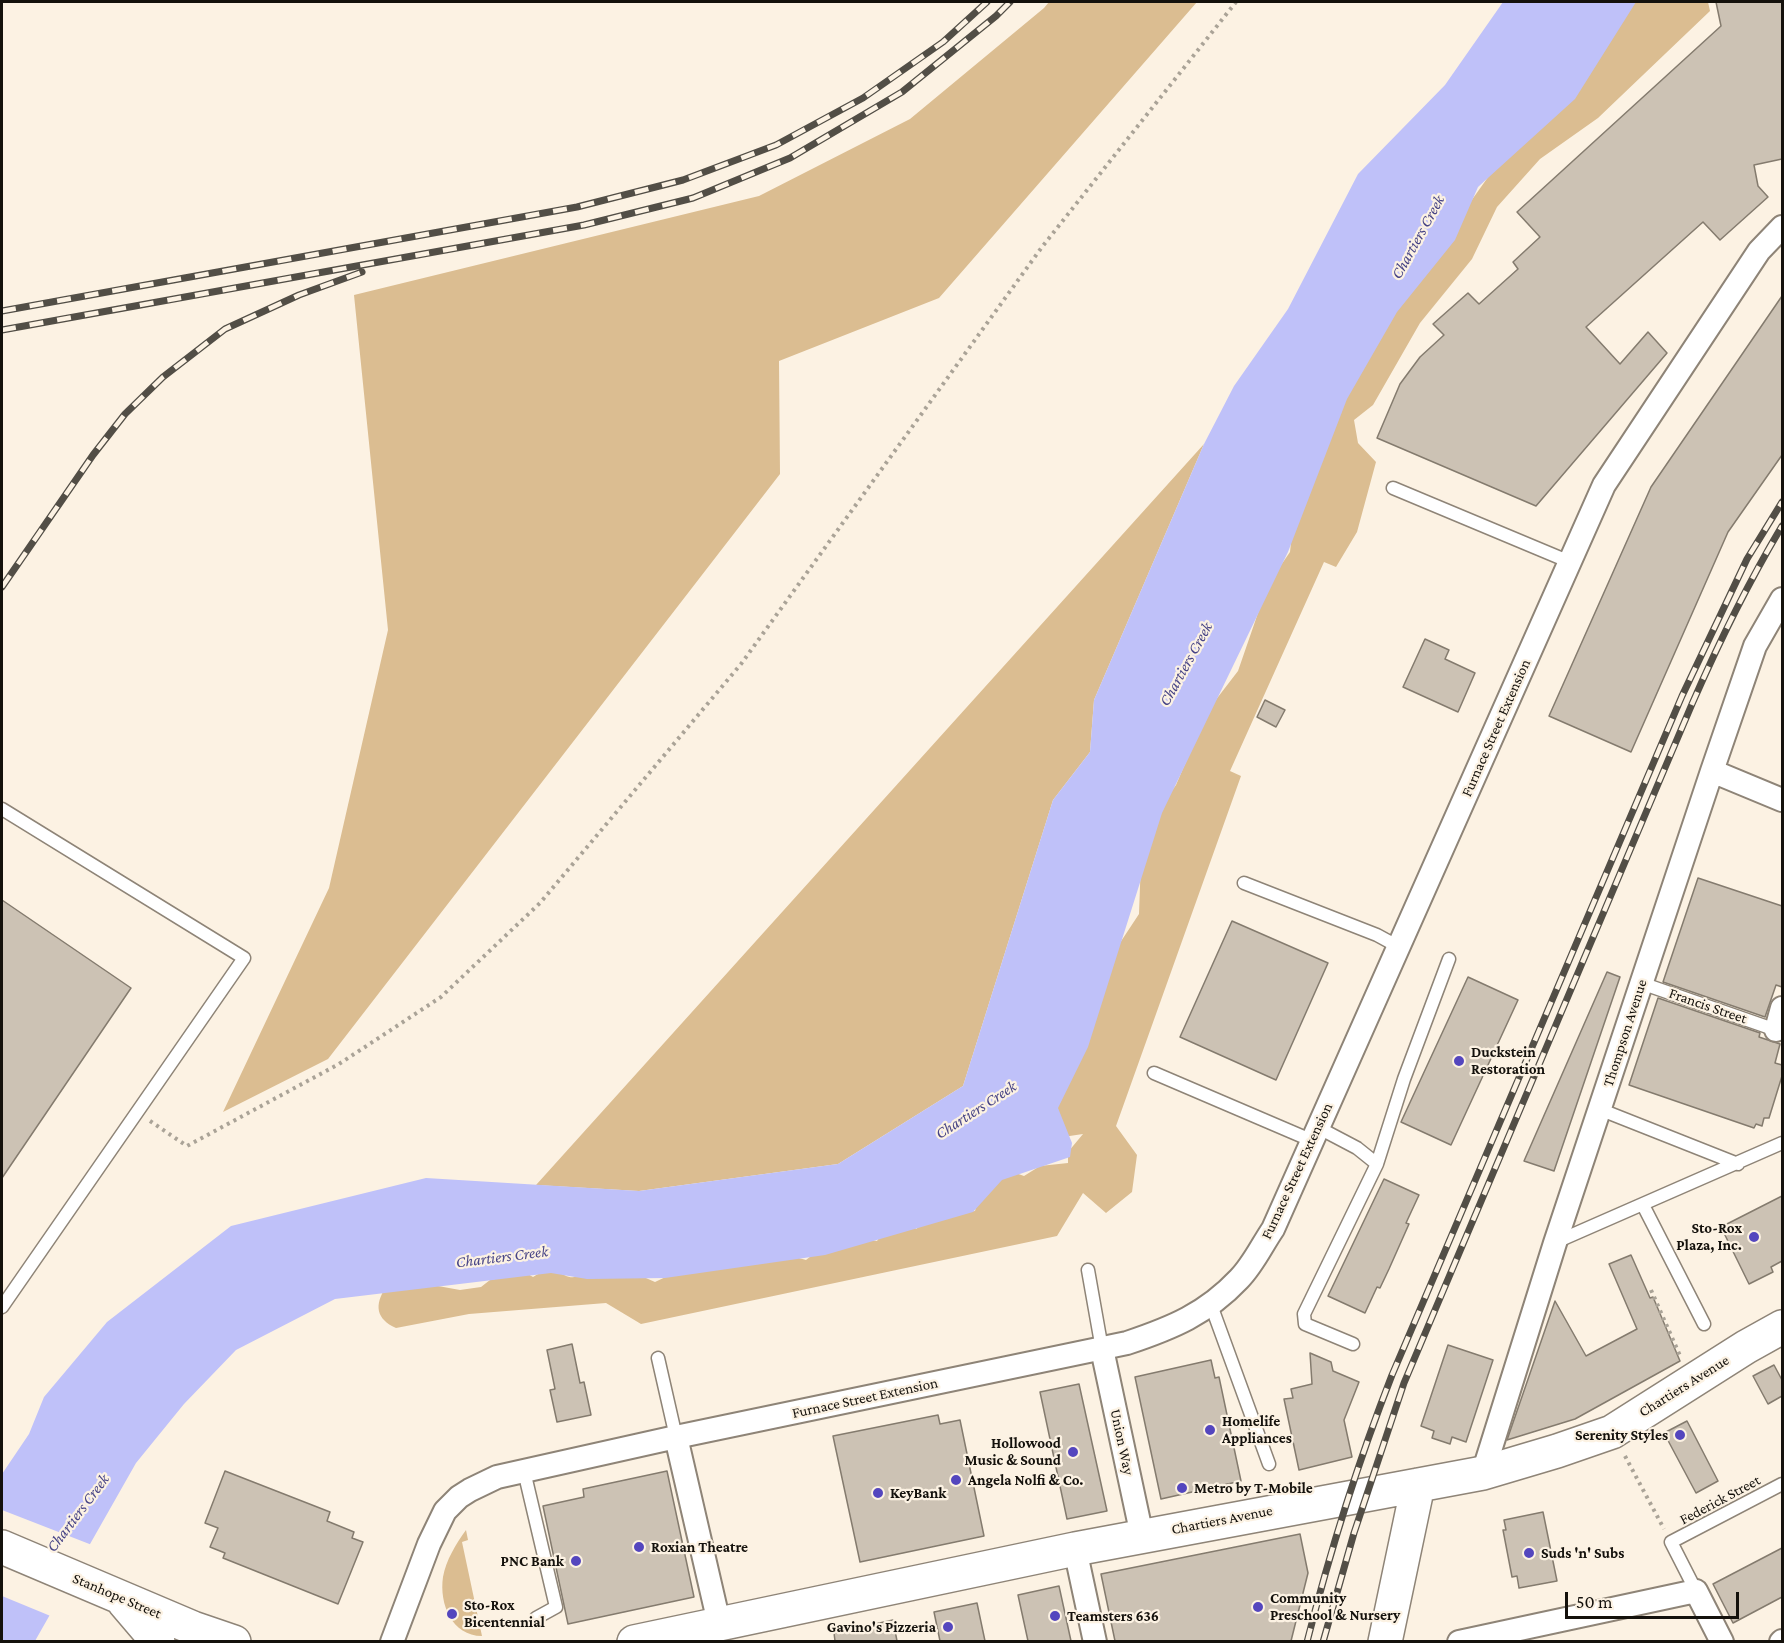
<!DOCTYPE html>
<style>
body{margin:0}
#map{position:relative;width:1784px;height:1643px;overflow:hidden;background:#fcf2e3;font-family:"Crimson Pro",serif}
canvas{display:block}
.frame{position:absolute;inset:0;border:3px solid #14110c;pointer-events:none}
.scale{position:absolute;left:1565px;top:1592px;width:174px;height:27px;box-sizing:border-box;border:3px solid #14110c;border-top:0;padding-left:8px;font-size:18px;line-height:21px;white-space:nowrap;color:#14110c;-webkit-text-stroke:4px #fcf2e3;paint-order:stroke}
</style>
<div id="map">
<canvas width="1784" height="1643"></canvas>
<div class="frame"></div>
<div class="scale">50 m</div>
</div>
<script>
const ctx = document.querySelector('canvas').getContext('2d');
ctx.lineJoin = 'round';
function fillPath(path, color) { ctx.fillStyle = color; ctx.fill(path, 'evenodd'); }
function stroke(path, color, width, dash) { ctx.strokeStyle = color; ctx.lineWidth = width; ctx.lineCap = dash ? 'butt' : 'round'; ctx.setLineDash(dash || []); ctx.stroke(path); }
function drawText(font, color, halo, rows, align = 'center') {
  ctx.font = font + ' "Crimson Pro",serif'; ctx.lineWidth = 4.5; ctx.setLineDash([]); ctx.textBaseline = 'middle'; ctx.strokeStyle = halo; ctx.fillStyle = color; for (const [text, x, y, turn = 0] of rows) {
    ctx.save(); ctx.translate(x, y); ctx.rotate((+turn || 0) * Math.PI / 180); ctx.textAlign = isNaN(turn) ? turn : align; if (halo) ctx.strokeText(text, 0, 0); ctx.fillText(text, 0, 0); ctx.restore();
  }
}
fillPath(new Path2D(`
 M1049,2H1197L939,298L779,361L780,474L328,1059L223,1112L329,888L388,630L354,295L759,196L910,119L1044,8Z
 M1624,2H1708L1710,11L1598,118L1540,159L1497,207L1472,259L1420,323L1373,405L1354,420L1358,443L1376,462L1357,532L1336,567L1324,562L1230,771L1241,776L1116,1126L1137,1155L1132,1192L1106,1213L1083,1193L1057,1236L641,1324L606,1303L469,1314L396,1328C376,1319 374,1305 386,1287L438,1286L460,1290L481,1287L490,1280L526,1273L533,1277L543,1271L555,1269C571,1281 575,1279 592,1269L639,1275L655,1282L674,1273L777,1252L806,1260L816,1252L858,1238L877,1241L885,1229L912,1223L916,1229C936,1213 951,1214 975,1211L979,1195L1010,1171L1024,1176L1040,1166L1068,1163V1152L1083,1134L1056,1138L1047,1132L1106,964L1139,914L1142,832L1176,785L1208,710L1238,671L1268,584L1290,552L1293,524L1363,353L1513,142Z
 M1204,444L1094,700L1090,752L1053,800L963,1086L838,1164L639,1191L536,1185Z
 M466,1530L468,1540L462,1542L482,1636C452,1636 439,1604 443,1577C446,1560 456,1544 466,1530Z`), '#dbbd91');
fillPath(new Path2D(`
 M1503,2H1636L1575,99L1478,187L1455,240L1397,312L1347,399L1288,552L1162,813L1088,1047L1058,1108L1072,1143L1070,1157L1002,1180L973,1212L825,1255L665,1278L587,1279L551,1273L335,1299L236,1350L184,1404L136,1463L35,1641L2,1642V1474L29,1434L44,1397L107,1322L231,1226L426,1178L639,1191L838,1164L963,1086L1053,800L1090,752L1094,700L1204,444L1234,386L1288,309L1358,174L1445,85Z`), '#bfc1f9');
fillPath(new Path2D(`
 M2,1510L92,1545L53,1617L2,1596Z`), '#fcf2e3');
const building = new Path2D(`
 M1716,2H1782V159L1754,165L1758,186L1768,197L1720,240L1703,222L1586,327L1620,364L1648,332L1667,353L1536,506L1377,438L1400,384L1420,357L1444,335L1433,324L1468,293L1479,304L1518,269L1513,262L1540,237L1517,212L1721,26Z
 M1782,296V455L1728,532L1631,752L1549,716L1651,487Z
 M1425,639L1449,650L1445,659L1475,673L1458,712L1403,687Z
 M1265,700L1285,710L1276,727L1257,717Z
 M1698,878L1782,906V987L1776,985L1765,1017L1663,982Z
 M2,900L131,988L2,1178Z
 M1232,921L1328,963L1276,1080L1180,1037Z
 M1607,972L1620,977L1554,1171L1524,1161Z
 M1468,977L1518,1000L1451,1145L1401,1122Z
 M1658,998L1760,1033L1759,1037L1780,1044L1775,1063L1782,1065V1076L1769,1118H1764L1762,1126L1756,1124L1754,1128L1629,1085Z
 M1384,1179L1419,1195L1406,1223L1409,1224L1389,1269L1380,1288L1377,1287L1365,1313L1328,1296Z
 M1782,1196V1261L1771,1267L1773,1272L1749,1284L1721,1227Z
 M1631,1255L1650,1298L1653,1297L1680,1361L1575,1419L1507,1440L1555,1301L1586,1356L1637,1329L1609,1264Z
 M572,1344L580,1383L584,1382L591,1415L557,1422L550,1390L555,1389L547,1350Z
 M1448,1345L1493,1360L1466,1442L1452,1437L1450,1444L1432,1438L1434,1431L1421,1426Z
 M1310,1353L1331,1362L1333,1371L1359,1382L1344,1420L1352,1457L1299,1470L1284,1399L1293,1398L1291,1389L1312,1384Z
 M1211,1360L1215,1378L1219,1377L1241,1481L1161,1499L1135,1377Z
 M1774,1365L1782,1380V1396L1768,1404L1753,1376Z
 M1079,1384L1107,1511L1067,1519L1040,1392Z
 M938,1415L940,1424L960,1420L984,1536L860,1562L833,1436Z
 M1687,1421L1718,1481L1696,1493L1664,1433Z
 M225,1471L330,1512L327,1521L354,1532L352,1538L363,1542L338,1604L223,1558L225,1553L210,1547L218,1528L205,1523Z
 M667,1471L694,1597L568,1624L543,1506L584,1497L583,1489Z
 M1543,1512L1557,1581L1519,1588L1517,1576L1512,1577L1503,1530H1506L1504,1520Z
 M1300,1534L1308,1573L1291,1641H1115L1101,1574Z
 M1782,1548V1597L1733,1623L1713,1584Z
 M1059,1586L1071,1641H1028L1018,1595Z
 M977,1603L985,1641H940L934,1612Z
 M893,1620L897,1641H835L834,1633Z`);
fillPath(building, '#ccc2b4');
stroke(building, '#847b6e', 1.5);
const lane = new Path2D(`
 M1393,488L1570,562
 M2,809L244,958L2,1307
 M1244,883L1377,935L1399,947
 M1641,983L1779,1031
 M1154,1073L1313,1141
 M1599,1109L1738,1164
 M1319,1128L1357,1148L1377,1164L1304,1314L1305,1324L1353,1344
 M1377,1164L1404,1079L1449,959
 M1643,1205L1704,1324
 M1556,1242L1782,1143
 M1088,1270L1102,1349
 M1211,1305L1269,1464
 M658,1358L676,1437
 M524,1471L556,1607L536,1618
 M1696,1591L1671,1542L1782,1484`);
const street = new Path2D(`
 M1712,771L1782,800
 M1776,1030L1782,1008
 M1102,1349L1142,1536
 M676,1437L719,1623
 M1483,1473L1555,1243L1712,771L1755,646L1782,599
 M1075,1549L1095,1642
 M392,1642L429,1544L445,1511L459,1497L470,1490L497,1477L676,1437L1127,1343C1172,1328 1206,1314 1239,1279C1253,1265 1262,1245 1273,1229L1604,485L1759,251L1782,227
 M1459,1642L1696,1591L1722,1642
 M1781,1642L1782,1641`);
const primary = new Path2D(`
 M2,1547L193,1628L234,1642
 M124,1602L158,1642
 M634,1642L1075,1549L1483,1473L1557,1451L1612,1432L1746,1347L1782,1327
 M1385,1642L1418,1485`);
stroke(lane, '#8e8477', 15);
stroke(street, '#8e8477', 26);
stroke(primary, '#8e8477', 36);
stroke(new Path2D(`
 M150,1121L187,1146L339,1064L441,997L540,903L741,664L1042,247L1236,2
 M1651,1290L1681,1358
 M1625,1456L1664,1529`), '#aaa397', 4, [3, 4.5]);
stroke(lane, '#fff', 12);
stroke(street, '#fff', 22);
stroke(primary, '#fff', 33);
const rail = new Path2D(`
 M2,311L577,207L683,180L776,145L863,98L943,42L987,2
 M2,330L584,225L693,198L790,158L902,92L996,16L1010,2
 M2,587L93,455L125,414L163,377L225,329L299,295L362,272
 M1307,1642C1330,1551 1358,1462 1392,1375L1682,696L1747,559L1782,502
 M1323,1642L1354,1533L1404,1383L1692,704C1719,642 1748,583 1782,526`);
stroke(rail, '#524e46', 7);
stroke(rail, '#fcf2e3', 4.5, [14]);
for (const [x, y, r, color] of [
 [1459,1061,6,"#5446be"],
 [1754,1237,6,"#5446be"],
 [1210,1430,6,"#5446be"],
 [1680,1435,6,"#5446be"],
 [1073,1452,6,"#5446be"],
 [956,1480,6,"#5446be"],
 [1182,1488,6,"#5446be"],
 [878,1493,6,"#5446be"],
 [639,1547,6,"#5446be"],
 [1529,1553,6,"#5446be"],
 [576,1561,6,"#5446be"],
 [1258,1607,6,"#5446be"],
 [452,1614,6,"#5446be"],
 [1055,1616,6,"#5446be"],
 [948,1627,6,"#5446be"]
]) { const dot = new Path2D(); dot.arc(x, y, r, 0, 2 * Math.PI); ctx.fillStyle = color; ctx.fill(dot); stroke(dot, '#fcf2e3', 2); }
drawText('15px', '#14110c', '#fcf2e3', [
 ["Furnace Street Extension",1496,728,-66],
 ["Francis Street",1708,1006,19],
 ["Thompson Avenue",1625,1033,-72],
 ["Furnace Street Extension",1297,1171,-65],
 ["Chartiers Avenue",1684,1386,-32],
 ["Furnace Street Extension",865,1398,-12],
 ["Union Way",1122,1442,78],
 ["Federick Street",1720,1500,-28],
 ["Chartiers Avenue",1222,1520,-11],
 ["Stanhope Street",117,1596,23]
]);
drawText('bold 15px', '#14110c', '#fcf2e3', [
 ["Duckstein",1471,1052],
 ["Restoration",1471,1069],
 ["Sto-Rox",1742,1228,"right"],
 ["Plaza, Inc.",1742,1245,"right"],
 ["Homelife",1222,1421],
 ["Appliances",1222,1438],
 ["Serenity Styles",1668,1435,"right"],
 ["Hollowood",1061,1443,"right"],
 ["Music & Sound",1061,1460,"right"],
 ["Angela Nolfi & Co.",968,1480],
 ["Metro by T-Mobile",1194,1488],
 ["KeyBank",890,1493],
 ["Roxian Theatre",651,1547],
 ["Suds 'n' Subs",1541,1553],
 ["PNC Bank",564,1561,"right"],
 ["Community",1270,1598],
 ["Preschool & Nursery",1270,1615],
 ["Sto-Rox",464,1605],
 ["Bicentennial",464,1622],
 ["Teamsters 636",1067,1616],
 ["Gavino's Pizzeria",936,1627,"right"]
], 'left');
drawText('italic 16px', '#474486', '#fcf2e3', [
 ["Chartiers Creek",1418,237,-61],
 ["Chartiers Creek",1186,664,-61],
 ["Chartiers Creek",976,1110,-33],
 ["Chartiers Creek",502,1257,-7],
 ["Chartiers Creek",78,1513,-53]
]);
</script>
